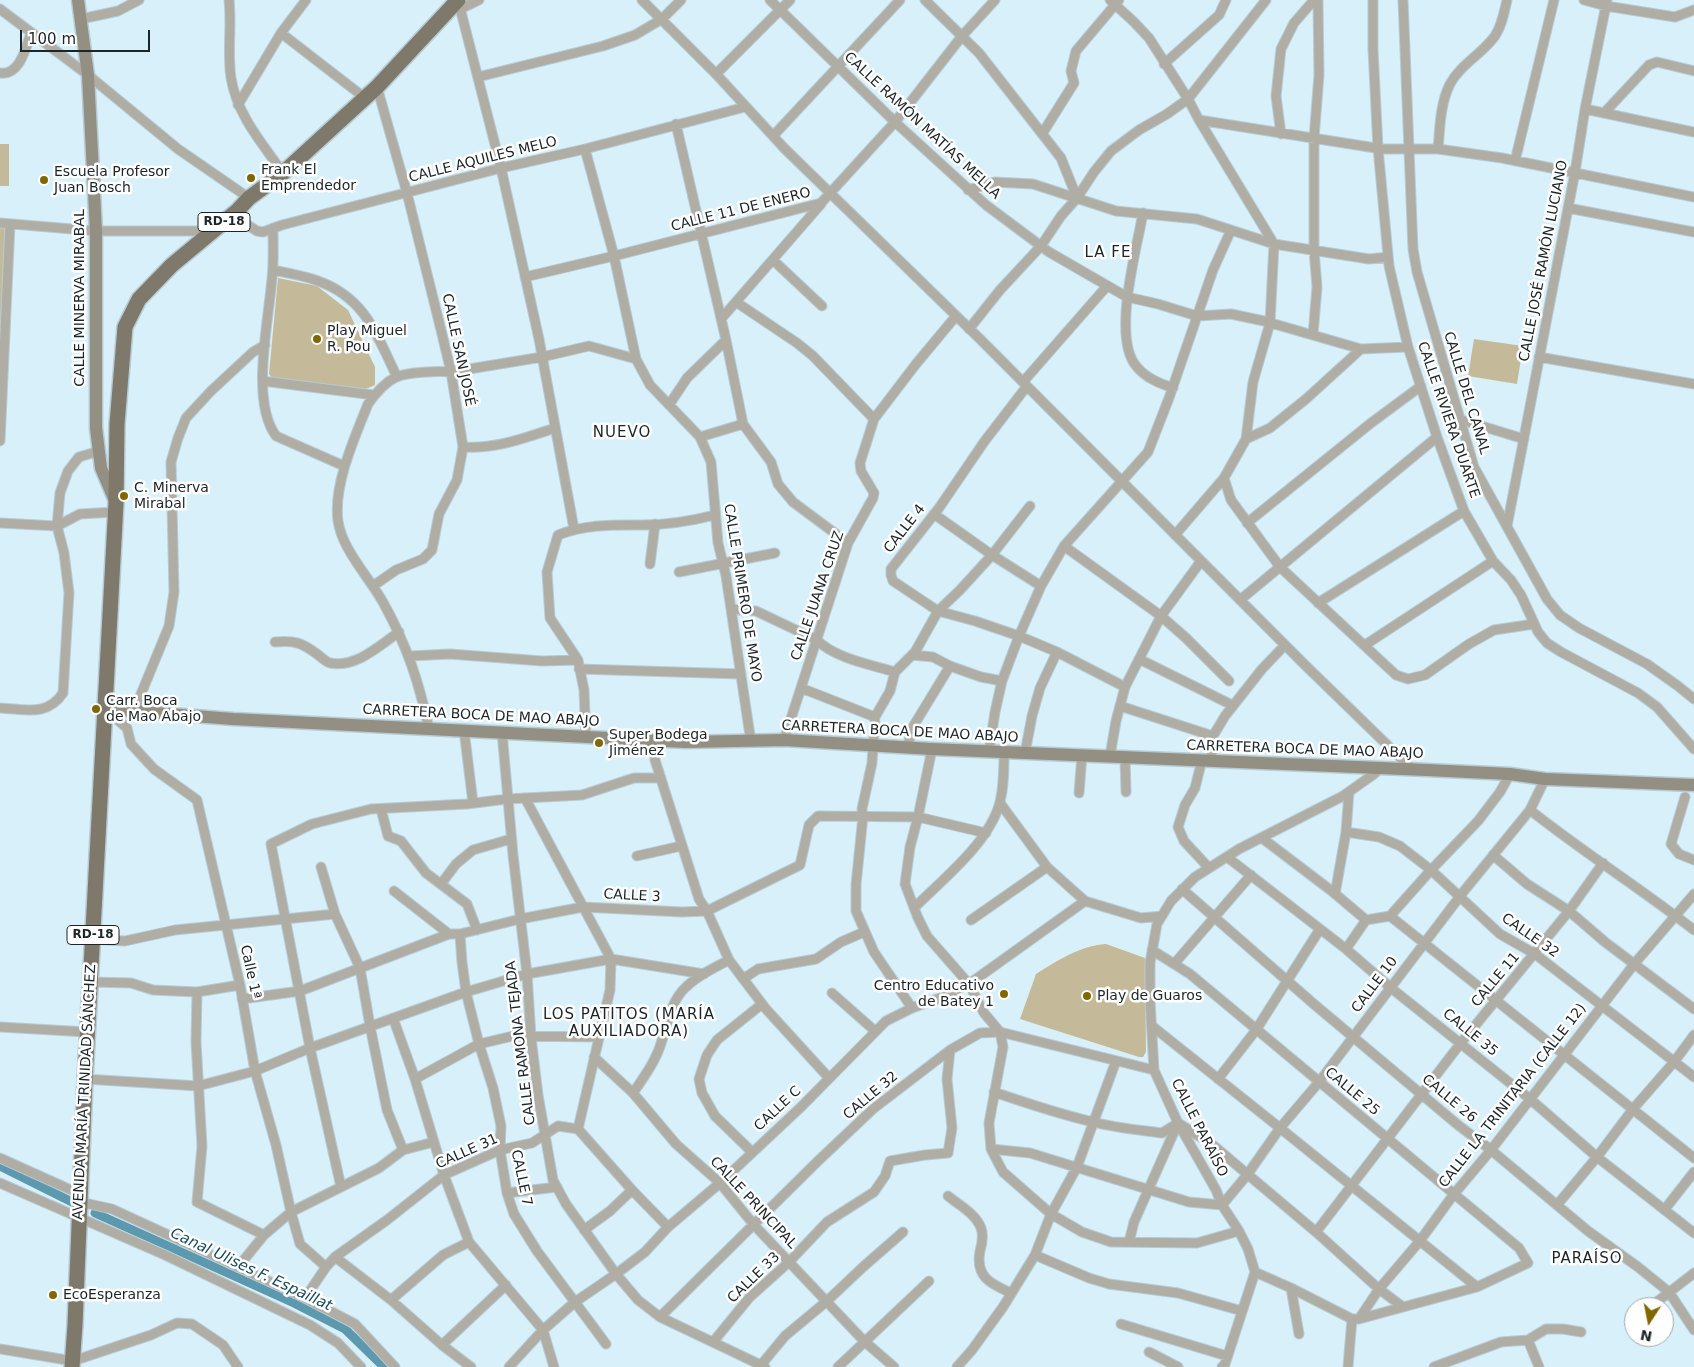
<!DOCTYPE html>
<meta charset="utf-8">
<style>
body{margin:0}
#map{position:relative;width:1694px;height:1367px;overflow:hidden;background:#d8f0fa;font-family:"DejaVu Sans",sans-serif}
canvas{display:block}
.north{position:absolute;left:1624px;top:1297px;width:50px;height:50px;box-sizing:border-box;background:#fff;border:1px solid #a4a8a9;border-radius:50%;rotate:191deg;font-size:14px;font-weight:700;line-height:20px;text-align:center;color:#1c2528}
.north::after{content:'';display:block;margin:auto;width:18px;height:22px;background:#816700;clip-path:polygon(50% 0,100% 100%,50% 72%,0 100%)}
.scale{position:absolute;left:20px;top:30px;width:130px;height:22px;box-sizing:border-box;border:2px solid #1c2528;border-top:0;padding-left:6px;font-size:15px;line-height:18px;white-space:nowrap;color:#1c2528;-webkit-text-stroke:4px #fff;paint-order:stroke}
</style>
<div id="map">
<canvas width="1694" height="1367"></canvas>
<div class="north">N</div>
<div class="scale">100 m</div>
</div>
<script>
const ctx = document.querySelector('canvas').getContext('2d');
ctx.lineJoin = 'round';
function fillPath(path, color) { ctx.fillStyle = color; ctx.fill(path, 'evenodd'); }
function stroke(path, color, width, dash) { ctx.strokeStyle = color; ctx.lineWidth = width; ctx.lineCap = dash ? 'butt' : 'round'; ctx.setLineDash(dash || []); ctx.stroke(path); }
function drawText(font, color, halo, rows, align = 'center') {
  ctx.font = font + ' "DejaVu Sans",sans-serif'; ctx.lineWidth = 5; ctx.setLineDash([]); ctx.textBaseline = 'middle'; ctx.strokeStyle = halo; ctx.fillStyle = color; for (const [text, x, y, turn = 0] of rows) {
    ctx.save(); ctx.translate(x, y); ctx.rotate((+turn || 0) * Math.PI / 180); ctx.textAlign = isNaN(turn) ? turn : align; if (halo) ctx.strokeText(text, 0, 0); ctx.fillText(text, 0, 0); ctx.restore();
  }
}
fillPath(new Path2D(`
 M0,144H9V186H0Z
 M0,228H6L0,349Z
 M278,278L317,286L348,310L375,367V385L366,389L274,380L269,374Z
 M1474,339L1523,346L1517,384L1468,376Z
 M1106,944L1145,958L1146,1052L1143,1057H1139L1020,1019L1036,974C1058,960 1080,946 1106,944Z`), '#c4ba9a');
stroke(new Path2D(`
 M0,1166L72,1202
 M95,1213L294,1303L345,1329L384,1367`), '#5d99ae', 9);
const street = new Path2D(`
 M229,0C232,26 227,52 231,78C237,115 262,143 283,173
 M458,0L501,168L539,339L574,529
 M642,0L716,74L784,148L981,340L1305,665L1412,769
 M770,0L895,122L986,205L1049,252L1127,297L1158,304L1197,316L1231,314L1264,321L1361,349L1408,347
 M925,0L979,53L1061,158L1077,198
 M1110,0L1134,22L1149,38L1188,99L1199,120L1274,244L1270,323L1253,382L1246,439L1224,478L1175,535
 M1373,0V49L1378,148L1389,266L1408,347L1437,437L1464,511L1493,561L1511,580L1521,595L1538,632L1547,643L1561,652L1638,693L1657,707L1694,749
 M1403,0L1413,249L1417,272L1474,467L1547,599L1560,615L1579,628L1647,664L1678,686L1694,699
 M1584,0L1606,6L1675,17L1694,10
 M0,9L88,75L178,149L249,198
 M460,9L479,0
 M81,19L118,11L139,0
 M281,33L365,98
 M1164,64L1219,15L1226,0
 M0,73C20,76 26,47 31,33
 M716,74L790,0
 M478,77L603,46L635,35L662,19L681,0
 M238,105L281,33L306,0
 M1585,109L1694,132
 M1604,113L1649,65L1657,62L1694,71
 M1199,120L1382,149H1438L1502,158L1694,197
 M676,124L726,340L743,424L771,462L778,484L793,502L848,543
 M1042,134L1074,83L1071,71L1076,51L1119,0
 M1281,134L1276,96L1281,49L1294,23L1314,0
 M773,136L900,0
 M585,149L614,256L636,359L650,385L700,437L711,462L718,543L726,576L751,742
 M1438,149C1440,127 1440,104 1450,84C1460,65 1482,54 1495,36C1502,25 1504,13 1507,0
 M1515,161L1554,0
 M968,190L995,182L1033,184L1116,211L1197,219L1274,244L1369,259L1388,257
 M1568,208L1694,232
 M1143,213C1137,248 1111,339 1137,367C1146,378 1159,383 1173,388
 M232,215L257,231L263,232L282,225L501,168L585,149L745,107
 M0,223L96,231H212
 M273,228C273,244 274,261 272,278C269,320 250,401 276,436L344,466
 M773,260L822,306
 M273,270C288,273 304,276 318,281C366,298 377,336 397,377
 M525,277L614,256L821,203L895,122L962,36L995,0
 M736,302L797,343L813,356L874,419
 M721,319L821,204
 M969,329L1000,290L1041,246L1061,216L1077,198L1094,172L1111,151L1139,130L1167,114L1188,99L1266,0
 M1313,335L1317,287L1314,250V138L1319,75L1318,0
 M1539,357L1694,384
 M263,381L374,395
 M1023,382L1107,286
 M1027,386L984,442L939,508L891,569V575L893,581L938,611L975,621L1019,636L1057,652L1125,687
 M669,405L687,378L726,340
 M1459,419L1524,439
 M700,437L743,424
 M1246,439L1270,428L1306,399L1361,349
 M0,441L10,224
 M463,447C497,449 524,438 555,428
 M1224,478L1231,500L1280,567L1396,675L1408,679L1425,675L1469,644L1494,630L1534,624
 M934,514L992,555L1041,586
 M0,523L57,526L80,514L115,512
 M1247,523L1371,423L1421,386
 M1507,526L1575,172L1585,109L1607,0
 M1064,546L1161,616L1186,638L1229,681
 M650,564L655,524
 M679,572L775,553
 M373,586L396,570L423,559L432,550L439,514L457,480L463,447L451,372L441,330L407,193L377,87
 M1240,600L1437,437
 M1318,603L1464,511
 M731,609L756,611L817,640C834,658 872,665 895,672
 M275,642C295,640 302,643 317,654C321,657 326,662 330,663C356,668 379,646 399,632
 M1365,645L1493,561
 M912,655L933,657L950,666L981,677L1002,681
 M410,656L450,654L542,661L578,660
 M1139,659L1232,705
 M579,669L741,674
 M801,688L875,717
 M1120,706L1213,736
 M0,708C25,709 47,717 63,693L69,593L64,553L57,526L60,493L68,471L79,457L99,451
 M105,709L127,728L131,744L154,769L197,800L240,985L255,1071L276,1145L291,1212L300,1244L326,1267
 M134,711L169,626L174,592L171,462L178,438L186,418L211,391L253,352L265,345
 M429,729C419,682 407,646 384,604C370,578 342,550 338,521C333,485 355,437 368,404C375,394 386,382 396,377C408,372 438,371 451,372L542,357L589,346L636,359
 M464,730L473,803
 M502,732L513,855L527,974L531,1037L538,1095L553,1180L566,1204L616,1274L638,1300L660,1317L765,1367
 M586,737L584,690L578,660L550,618L547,572L558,535C585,524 613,525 642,525C667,525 691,521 715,515
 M655,739V760L699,899L707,911L729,960L766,1009L829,1078
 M784,740L848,543L873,498L874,493L861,471L860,463L874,419L916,364L956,316
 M907,747L914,725L950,666
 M932,749L918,817L910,847L905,884L918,918L927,936L969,984L984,1013L1000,1032L1003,1047L989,1123L991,1149L1003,1172L1051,1214L1082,1232L1111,1242L1197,1243L1239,1231
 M989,751L995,712L1002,681L1019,636L1041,586L1064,546L1148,452L1169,398L1213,270L1231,230
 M1025,753L1032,716L1040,688L1057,652
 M1110,756L1116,721L1125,687L1161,616L1201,561
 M1125,758L1126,792
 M1202,760L1195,788L1185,805L1178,827L1184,841L1209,868
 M1211,761L1213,736L1225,716L1262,669L1285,645
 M1079,793L1082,755
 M1685,797L1671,844L1679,854L1694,860
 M525,798L611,959L610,990L578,1129
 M1000,803L1047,867L1085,901L1141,918L1162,916
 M381,809L388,836L401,841L426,873L467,904L477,930
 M1530,810C1583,852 1640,888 1694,930
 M1346,832L1379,837L1400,846L1431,870L1500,934L1535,954L1694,1077
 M1262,838L1333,892L1366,920
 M1493,855L1527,884L1569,911L1605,942L1694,1009
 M637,856L681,846
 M1227,857L1346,949L1391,988L1530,1099L1597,1157L1694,1233
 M321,867L335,914L360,968L370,1026L387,1110L403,1150
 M441,884L456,864L473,850L511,839
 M1182,889L1315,1005L1458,1125L1491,1150L1588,1231L1638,1267L1669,1292L1694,1330
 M394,891L449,934
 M1335,894L1346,832L1349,792
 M914,908C943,879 990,842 1000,802C1004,785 1004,769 1004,752
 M1390,916L1694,1158
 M971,920L1047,867
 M460,934L462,962L466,992L479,1044L493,1088L501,1126L500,1150L507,1193L514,1214L537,1251L606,1344
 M92,939L125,941L175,930L335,914
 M1346,949L1366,920L1390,916L1431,870L1478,821L1500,792L1510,774
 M1152,950L1190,974L1519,1248L1528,1263L1477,1287L1359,1319H1352L1291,1288L1255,1272
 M1174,964L1251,875
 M743,979L758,969L816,959L841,942L864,932
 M90,982L131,983L153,990L197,992L240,985
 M197,992L196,1042L202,1146L197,1202L264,1235
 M832,993L875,1031
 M242,999L300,991L449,934H460L520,919L583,907L682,912L707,911L800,865L809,825L818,816L918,817L986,833
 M912,1008L874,952L856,911V885L863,816L862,809L872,763L875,717L890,691L895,672L915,652L938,611L960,590L992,555L1030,506
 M393,1018L415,1079L444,1175L469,1242L543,1330L554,1367
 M1152,1026L1280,1128L1477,1287
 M0,1027L87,1032
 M594,1057L633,1093L676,1144L720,1183L754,1225L864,1341L894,1367
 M85,1079L198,1086L255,1071L310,1048L466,992L527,974L611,959L704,974
 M415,1079L479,1044L513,1036L598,1037
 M1218,1079L1256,1030L1320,929
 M994,1092C1026,1103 1059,1114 1093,1122C1116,1128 1139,1130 1162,1133L1178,1123
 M633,1093C642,1080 651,1068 657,1054C667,1032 668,1003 686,987C698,975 714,968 729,960
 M1180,1124L1214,1146L1316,1232L1379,1289L1403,1307
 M991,1149L1030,1153L1189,1202L1222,1205L1247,1175L1280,1128L1319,1082L1464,891L1530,810L1545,779
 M752,1152L715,1116L702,1093L699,1079L707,1055L717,1040L762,1004
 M0,1158L80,1194
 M0,1183L165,1255L310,1325L338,1343L361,1367
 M341,1187L310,1048L271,844L312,824L371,809L467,804L507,799L582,795L634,778H661
 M507,1193L557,1187
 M948,1196C959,1205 976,1214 981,1228C984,1236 982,1244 980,1251C975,1277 991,1284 1011,1293
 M80,1202L112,1209L305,1298L355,1324L395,1367
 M1557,1205L1597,1157L1633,1109L1674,1062L1694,1035
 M1665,1209L1694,1172
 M584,1230L610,1211L632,1190
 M1316,1232L1460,1044L1569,911L1603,863
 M1129,1242L1134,1222L1178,1123
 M1035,1255L1089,1278L1109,1284L1178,1293L1242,1311
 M335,1257L391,1300L442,1345L471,1367
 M238,1267L264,1235L291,1212L379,1168L403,1150L434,1142
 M1291,1288L1299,1334
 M305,1298L326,1267L335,1257L387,1220L444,1175L500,1150L532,1143L558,1126L578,1129L632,1190L668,1227
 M391,1300L443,1255L469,1242
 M1650,1307L1694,1273
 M660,1317L818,1161L873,1109L950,1050L980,1033L1000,1032L1154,1070
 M1359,1319L1379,1289L1419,1242L1454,1194L1491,1150L1635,963L1694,894
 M1121,1324L1227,1356
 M1528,1340L1539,1367
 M713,1342L749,1298L789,1262L827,1222L874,1192L885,1176L890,1161L925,1155L948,1153L952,1128L947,1079L950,1050
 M442,1345L506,1285
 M0,1349L73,1361L151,1335L177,1323L192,1324L223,1345L238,1367
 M1149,1352L1178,1367
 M761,1365L785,1336L827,1301L863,1267L903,1232
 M509,1367L543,1330L575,1302L616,1274L645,1252L668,1227L720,1183L801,1107L886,1021L912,1008L940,998L969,984L1085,901
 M838,1367L929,1281
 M957,1367L972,1350L1003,1307L1035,1255L1051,1214L1077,1167L1116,1061
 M1222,1367L1225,1364L1255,1272L1248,1249L1239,1231L1222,1205L1216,1190L1178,1123L1154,1070L1150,1000V963L1157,924L1171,901L1195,877L1239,849L1343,796L1374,774L1380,768
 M1348,1367L1352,1319
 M1434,1367L1501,1342L1528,1340L1546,1329H1563L1581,1332`);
const secondary = new Path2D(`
 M78,0L88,75L96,231V428L101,468L115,501
 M105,709L233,719L686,742L784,740L932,749L1427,770L1510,774L1545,779L1694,785`);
const primary = new Path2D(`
 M72,1367L75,1325L85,1079L116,503L117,424L125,327L139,299L172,265L237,211L249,198L283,173L377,87L458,0`);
stroke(street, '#b6cbd4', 11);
stroke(secondary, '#b6cbd4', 15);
stroke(primary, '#b6cbd4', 18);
stroke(street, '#b0ada5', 9);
stroke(secondary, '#938f82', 12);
stroke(primary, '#7e796a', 15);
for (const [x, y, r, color] of [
 [251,178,5,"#816700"],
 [44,180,5,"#816700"],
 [317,339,5,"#816700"],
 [124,496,5,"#816700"],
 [96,709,5,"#816700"],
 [599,743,5,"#816700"],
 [1004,994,5,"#816700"],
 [1087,996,5,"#816700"],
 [53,1295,5,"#816700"]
]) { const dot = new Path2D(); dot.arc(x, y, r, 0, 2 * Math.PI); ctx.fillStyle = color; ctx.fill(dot); stroke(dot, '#fff', 2); }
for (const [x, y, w] of [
 [224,222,52],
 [93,935,52]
]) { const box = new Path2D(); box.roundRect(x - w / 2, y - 9.5, w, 19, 4); ctx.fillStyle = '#fff'; ctx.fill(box); stroke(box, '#1c2528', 1); }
drawText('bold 12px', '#1c2528', null, [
 ["RD-18",224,222],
 ["RD-18",93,935]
]);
drawText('14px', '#1c2528', '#fff', [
 ["CALLE RAMÓN MATÍAS MELLA",922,126,43],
 ["CALLE AQUILES MELO",483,160,-14],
 ["CALLE 11 DE ENERO",741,210,-14],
 ["CALLE JOSÉ RAMÓN LUCIANO",1544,261,-79],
 ["CALLE MINERVA MIRABAL",80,298,-90],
 ["CALLE SAN JOSÉ",458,350,78],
 ["CALLE DEL CANAL",1466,393,73],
 ["CALLE RIVIERA DUARTE",1448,420,71],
 ["CALLE 4",905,529,-52],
 ["CALLE PRIMERO DE MAYO",742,593,81],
 ["CALLE JUANA CRUZ",818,596,-71],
 ["CARRETERA BOCA DE MAO ABAJO",481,716,3],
 ["CARRETERA BOCA DE MAO ABAJO",900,732,3],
 ["CARRETERA BOCA DE MAO ABAJO",1305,750,2],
 ["CALLE 3",632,896,3],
 ["CALLE 32",1530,936,35],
 ["Calle 1ª",250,972,78],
 ["CALLE 11",1496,980,-50],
 ["CALLE 10",1375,985,-53],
 ["CALLE 35",1470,1033,39],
 ["CALLE RAMONA TEJADA",521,1043,-97],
 ["AVENIDA MARÍA TRINIDAD SÁNCHEZ",85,1092,-87],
 ["CALLE 25",1352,1092,40],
 ["CALLE 32",871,1096,-40],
 ["CALLE LA TRINITARIA (CALLE 12)",1513,1096,-52],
 ["CALLE 26",1449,1099,40],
 ["CALLE C",778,1109,-43],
 ["CALLE PARAÍSO",1199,1128,63],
 ["CALLE 31",467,1152,-24],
 ["CALLE 7",521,1178,78],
 ["CALLE PRINCIPAL",753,1203,47],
 ["CALLE 33",754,1278,-44]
]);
drawText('14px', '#1c2528', '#fff', [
 ["Frank El",261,170],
 ["Emprendedor",261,186],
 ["Escuela Profesor",54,172],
 ["Juan Bosch",54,188],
 ["Play Miguel",327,331],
 ["R. Pou",327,347],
 ["C. Minerva",134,488],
 ["Mirabal",134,504],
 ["Carr. Boca",106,701],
 ["de Mao Abajo",106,717],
 ["Super Bodega",609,735],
 ["Jiménez",609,751],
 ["Centro Educativo",994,986,"right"],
 ["de Batey 1",994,1002,"right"],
 ["Play de Guaros",1097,996],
 ["EcoEsperanza",63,1295]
], 'left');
ctx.letterSpacing = '1px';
drawText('15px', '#1c2528', '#fff', [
 ["LA FE",1108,253],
 ["NUEVO",622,433],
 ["LOS PATITOS (MARÍA",629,1015],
 ["AUXILIADORA)",629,1032],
 ["PARAÍSO",1587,1259]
]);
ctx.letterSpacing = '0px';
drawText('italic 15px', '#174a5b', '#fff', [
 ["Canal Ulises F. Espaillat",251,1270,25]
]);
</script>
